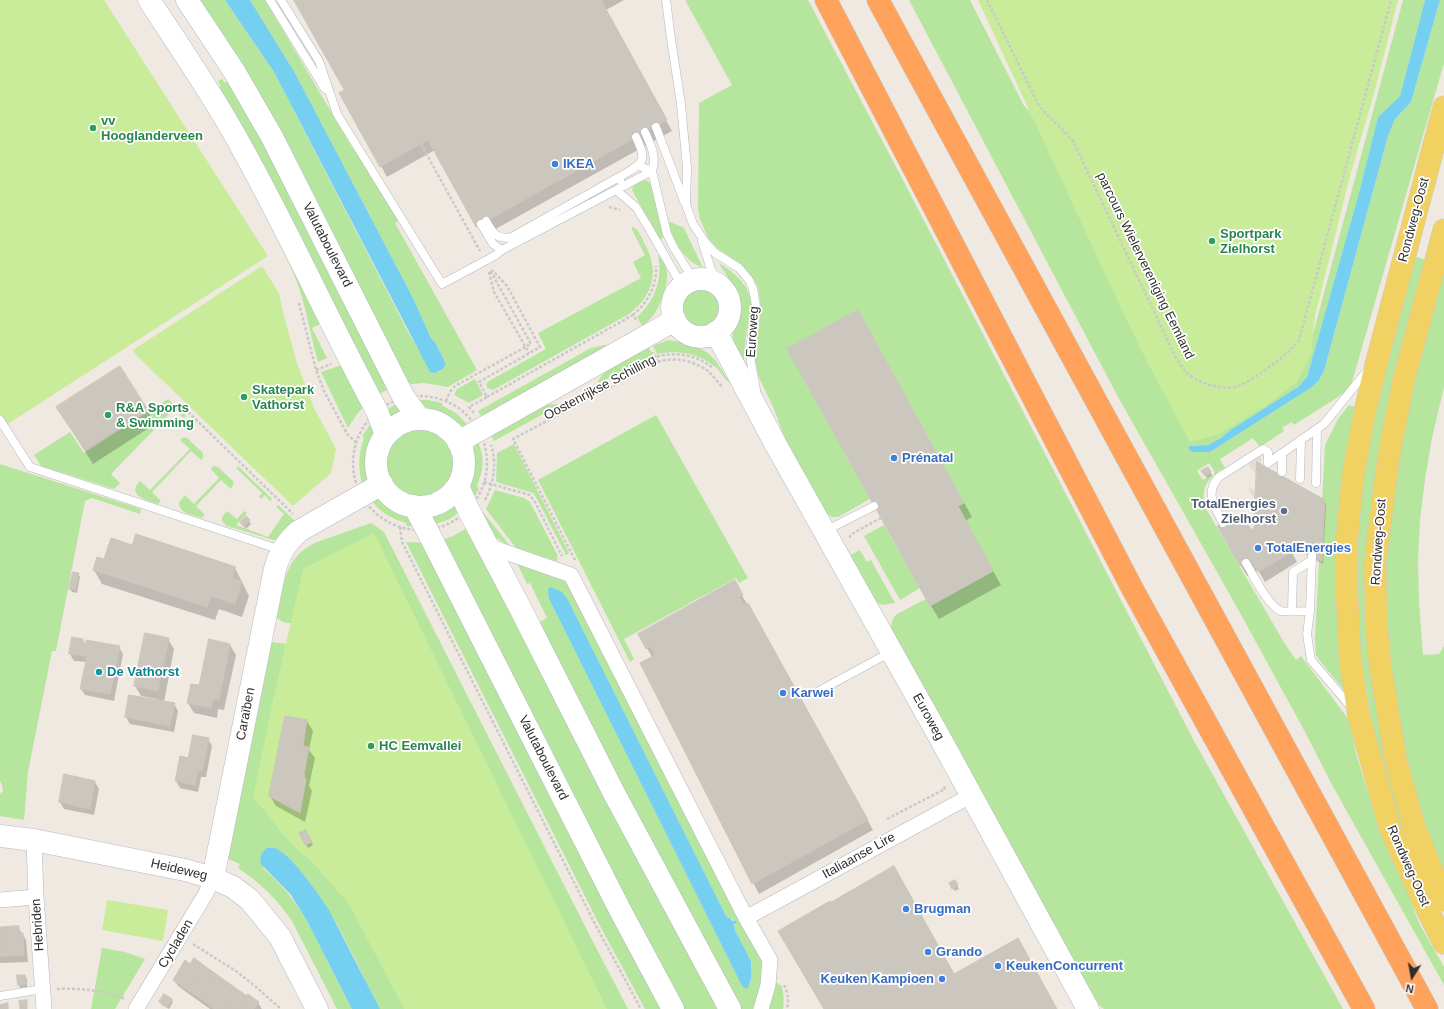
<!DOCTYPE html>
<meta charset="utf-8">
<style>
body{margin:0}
#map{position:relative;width:1444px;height:1009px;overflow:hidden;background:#efe9e1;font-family:Helvetica,sans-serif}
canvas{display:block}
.north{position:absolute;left:1392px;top:957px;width:40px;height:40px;-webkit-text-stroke:3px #fff;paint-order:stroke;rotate:191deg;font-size:11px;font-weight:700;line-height:16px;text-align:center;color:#2e2e2e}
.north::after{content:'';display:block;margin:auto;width:14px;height:18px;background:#2e2e2e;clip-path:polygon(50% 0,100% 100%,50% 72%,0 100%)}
</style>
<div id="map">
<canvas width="1444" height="1009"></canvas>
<div class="north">N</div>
</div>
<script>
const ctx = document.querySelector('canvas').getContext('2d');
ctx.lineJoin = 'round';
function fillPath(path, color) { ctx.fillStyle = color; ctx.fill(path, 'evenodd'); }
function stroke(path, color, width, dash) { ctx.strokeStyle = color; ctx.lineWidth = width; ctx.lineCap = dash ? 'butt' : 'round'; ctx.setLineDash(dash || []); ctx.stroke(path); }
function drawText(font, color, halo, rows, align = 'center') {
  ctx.font = font + ' Helvetica,sans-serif'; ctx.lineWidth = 3.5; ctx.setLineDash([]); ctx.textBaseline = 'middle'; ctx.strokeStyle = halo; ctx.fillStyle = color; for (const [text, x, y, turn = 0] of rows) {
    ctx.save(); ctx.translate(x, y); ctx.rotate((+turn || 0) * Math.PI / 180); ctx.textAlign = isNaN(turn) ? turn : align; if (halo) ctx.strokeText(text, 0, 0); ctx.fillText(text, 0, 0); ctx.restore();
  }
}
fillPath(new Path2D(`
 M195,0H225L274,72L407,330L432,373C438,373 445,369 446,364L435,342L431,338L413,298L295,73L250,0H265L352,147L368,167L399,221L395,223L477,370L448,387L424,383L402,385Z
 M685,0H808L904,182L1193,739L1343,1009H1104L1099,1005L892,632C891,625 891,619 897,614L926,599L930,606L993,571L958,506L964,502L858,310L787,349L870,499L838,517H832L825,512L785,439L774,409L758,375L755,359V349L761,307L758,287L753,278L742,265L718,249L708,238L700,219L698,209L699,103L732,85Z
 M909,0H970L1024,106L1052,131L1313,334L1403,0H1425L1400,96L1378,117L1359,193L1307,377L1298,387L1232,429L1221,438L1208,445L1189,446L1204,452H1210L1312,387L1319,380L1324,371L1388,136L1395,119L1411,102L1440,0H1444V63L1352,382L1344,393L1294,425L1292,422L1282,428L1284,431L1260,447L1253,438L1220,459L1225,468L1223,471L1222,469L1217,472L1218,473L1215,475L1214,473L1215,472L1209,463L1197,471L1203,480L1212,474L1213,476C1205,484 1203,489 1204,500L1202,502L1285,644L1296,660L1301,656L1349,720L1357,757L1374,812L1401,874L1419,923L1444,967V985L1331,783L1304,730L1239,611L1117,395Z
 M232,78L389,389L379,394L214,92L221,86L218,81L222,79L225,83Z
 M213,108L320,324L312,328L327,358L318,362C310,334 306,304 295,277C271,219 237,166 213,108Z
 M641,180L648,181L652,186L663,236V238L660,240L632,190L634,184Z
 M670,222L684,228L703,268C685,261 673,242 669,223Z
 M632,227C638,228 641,236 643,241C660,269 655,294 629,314L493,390L487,388L486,384L489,381L546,349L538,333L641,278L633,262L645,255L632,230Z
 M658,255C669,266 669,278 664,292C659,307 655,317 642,326L637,317C655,300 663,280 658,255Z
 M1413,256L1427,260L1381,442L1376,470L1368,542L1366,616L1375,702L1388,768L1417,859L1444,917V924L1403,833L1374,737L1360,649L1356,584L1357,521L1372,421Z
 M719,263C738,275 755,290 751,315C750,319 748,323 748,327C745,338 745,350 744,361C740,355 734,346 733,339C731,327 740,317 739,305C738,290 726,276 719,263Z
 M1444,268V387L1432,438L1425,479L1420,520L1418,561L1419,602L1423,655L1439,654L1444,646V877L1425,828L1404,754L1386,636L1385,554L1401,431Z
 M681 307a19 19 0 1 1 38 0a19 19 0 1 1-38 0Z
 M668,340L681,342L703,350L708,353L716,361L730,383C725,380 722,374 718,369C701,354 679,349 657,354L653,346Z
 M605,345L607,346L483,419L478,411L591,348Z
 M649,348L653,355L599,383L598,381L606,370Z
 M342,365L367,403L357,414L348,428L321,372Z
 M475,379L483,395L469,403L454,395L457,389Z
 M168,399L186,416L184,418L174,409L111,474L120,483L114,489L41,466L34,455L70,432L84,453Z
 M411,400H428L442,403L443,406L456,413L468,425L463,426L453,425L424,412Z
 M396,404L405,416L391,424L386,410Z
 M556,404L558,406L494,441L491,434L543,405Z
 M1349,405L1357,407L1348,695L1320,661L1316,655L1315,638L1325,445L1338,419Z
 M656,415L748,578L739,583L736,578L624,639L634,659L630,662L538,480Z
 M375,418L378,435L372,451L370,471L368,478L363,487C358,470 358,455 364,438L362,436Z
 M386 463a34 34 0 1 1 68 0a34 34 0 1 1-68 0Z
 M184,437L187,438L203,453V458L201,460L191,451L152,492L161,501L158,504C147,500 126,496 140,481L150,490L190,449L180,440Z
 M478,442C485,457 483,472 477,486L479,489L474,498L467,481L471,452Z
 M514,444L569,553L566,555L537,499L533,493L496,482L497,453Z
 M0,464L141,509L140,514L92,498L85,501L56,651H52L28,772L24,820L0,816V794L3,791L2,785L0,781Z
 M213,466L218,467L233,481L234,483L231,489L221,480L196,506L205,515L202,518C194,515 179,514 179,503L185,495L194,504L219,478L211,469Z
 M238,466L272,499L270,501L265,495L261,499L259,497L262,493L236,468Z
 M495,490L524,498L530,502L558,556L557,557L558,560L556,561L516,548L486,509Z
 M371,499L384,500L407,511L418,527L407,526L406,523C393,519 378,512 371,499Z
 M454,499L465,508L450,519L430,526L429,512L444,506Z
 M278,505L296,522L277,541L227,526L222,521V517L227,511L237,519L244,511L247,513L236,525L268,537L284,514L276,507Z
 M483,512L510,546L493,536L479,517Z
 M371,523L384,532L590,936L628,1009H596L301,625L283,622L277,618C284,586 283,557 317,542Z
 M884,525L920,588L900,600L864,536Z
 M469,527L723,1009H678L438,541L453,536Z
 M406,542L428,543L667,1009H645L599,924Z
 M860,550L867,562L871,560L895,603L882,605L874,601L849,556Z
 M516,561L560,578L569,585L762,960V983L755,1009H732L557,670L540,622L547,618L530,583L527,584ZM549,599L568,600L726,916L730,919L735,920V930L751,961L752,967L750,985L742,986Z
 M272,642L294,645L315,825L424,1009H380C350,952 328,892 278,850L263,868C280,883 294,899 306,919L352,1009H337L293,923C278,900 261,883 238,868L240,864L228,859Z
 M102,948L125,952L145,959L115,1009H91Z
 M777,982L779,985H781C784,993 784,1000 783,1009H768L776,983Z`), '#b6e59e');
fillPath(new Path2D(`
 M0,0H104L268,256L0,429Z
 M978,0H1398L1375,90L1350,176L1315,316L1311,354L1297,382L1268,404L1218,435L1190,442L1147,362L1120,306Z
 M262,266L279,293L284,316L297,363L314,408L336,449L331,473L293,506L135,354L133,350Z
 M374,533L607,1009H404L349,904L312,862L291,844L253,797L274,696L303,569Z
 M107,900L168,910L163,941L102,930Z`), '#c9ec9a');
fillPath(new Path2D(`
 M1260,456L1261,457L1258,513L1255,498L1248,489L1251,488L1256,493L1257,475L1249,466L1251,461Z`), '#dfdcd8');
fillPath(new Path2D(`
 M225,0H250L295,73L413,298L431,338L435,342L446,364L443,369L435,373L430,372L274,72Z
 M1425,0H1440L1411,102L1395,119L1388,136L1324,371L1319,380L1312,387L1210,452H1194L1189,450V446L1208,445L1221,438L1232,429L1298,387L1307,377L1359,193L1378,117L1400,96Z
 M551,587L562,592L568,600L726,916L733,921L735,920L737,923L734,924L735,930L751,961C752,970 752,980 748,988H744L742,986L549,599L548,589Z
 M267,848C269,848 272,848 274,848C289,851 320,896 329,910L380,1009H352L306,919L291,895L261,864C259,857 261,853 267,848Z`), '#75cff0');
fillPath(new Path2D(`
 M295,0H624L606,10L672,131L483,236L435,150L387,177L341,93L346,90Z
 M865,325L972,517L965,521L1001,585L939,619L931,606Z
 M147,410L155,424L93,464L66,421Z
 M1207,468L1212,475L1207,478L1203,471Z
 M1324,501L1326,504L1323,564L1296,549L1293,555L1297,562L1265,582L1258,570L1247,576L1218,527L1253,531Z
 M249,521L251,524L246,529L241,523Z
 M133,546L235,568L249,596L242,617L219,609L215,620L102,584L94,570L105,561Z
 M78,574L80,577L77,593L72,592L70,589Z
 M734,581L873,830L759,894L641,664L652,657L639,634Z
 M168,639L174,649L164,702L174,704L178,711L174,732L130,724L126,717L157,701V699L141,696L135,686Z
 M83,640L85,644L119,647L123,654L114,701L85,695L81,689L87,662L74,661L70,654Z
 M230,645L236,655L224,710L218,709L217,718L194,713L188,703Z
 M307,721L313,731L309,750L315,758L309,786L312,791L305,822L276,806L270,796Z
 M208,739L212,746L206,777H201L198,792L180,788L176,781L189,759Z
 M95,782L99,789L94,815L64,809L60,802Z
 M305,831L313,845L308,848L301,833Z
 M955,881L959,889L955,891L950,883Z
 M18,927L26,940L28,962L0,963V928Z
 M25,976L27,979V987L20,988L19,985Z
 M174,980L247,997L248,996L258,1003L262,1009H210L178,986Z
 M171,999L173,1002L169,1009L162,1005L160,1002Z`), '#0003');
const building = new Path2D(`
 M294,0H601L667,120L476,227L428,140L380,167L339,93L344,90Z
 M858,310L964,503L958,506L993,571L930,606L787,349Z
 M120,366L148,410L85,450L56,407Z
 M1257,462L1325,500L1322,562L1294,546L1292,552L1253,530L1255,525L1254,524Z
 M1208,467L1211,472L1205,476L1201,471Z
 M246,516L250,520L244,527L240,522Z
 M1228,516L1247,526L1248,525L1250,528L1292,552L1258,572L1251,560L1240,566L1217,526L1227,520V517Z
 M136,534L236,567L232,578L242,581L235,604L211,596L207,607L93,570L97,557L104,559L111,538L132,545Z
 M73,572L79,573L75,590L69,589Z
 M735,580L743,595L739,597L744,605L748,603L868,820L752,884L640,663L655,655L650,646L646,649L638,634Z
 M145,633L169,638L158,691L134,686Z
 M72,637L83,639V643H86V640L120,646L110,694L80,689L87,656L69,654Z
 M209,639L230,644L219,700L213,699L211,708L187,703L191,684L199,685Z
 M129,695L175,703L170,726L125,717Z
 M285,716L307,720L303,746L309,747L304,775L306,780L300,813L269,796Z
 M193,735L209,738L202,771L198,770L195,785L175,781L180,756L188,758Z
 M64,774L95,781L90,809L59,802Z
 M306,830L312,842L305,845L299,833Z
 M894,866L954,974L1018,938L1057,1009H824L778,931L830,901L831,902Z
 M955,880L958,885L952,889L949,883Z
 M19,926V933H23L24,955L5,956L4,927Z
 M0,927H4L5,956L0,957Z
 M194,958L206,967L189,991L173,980L185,960L190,964Z
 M206,967L216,974L200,998L189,991Z
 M216,974L227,982L210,1006L200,998Z
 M17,975H25L26,984L18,985Z
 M227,982L237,989L223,1009H214L210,1006Z
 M237,989L247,996L238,1009H223Z
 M164,994L172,999L167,1007L159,1002Z
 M248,994L259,1002L254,1009H238Z
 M27,1000V1009H20L19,1001Z
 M8,1003V1009H0V1005Z`);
fillPath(building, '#cbc7bf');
stroke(building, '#cbc5ba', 1);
const lane = new Path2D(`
 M270,0L325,89
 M281,0L319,61L337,114L442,284L496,255L502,250L652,171C657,157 651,146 645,132
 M666,0L671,39L681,104L687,168L686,205L693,224L705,242L715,253L739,268L749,280L753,289L756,306L750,349L751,362L756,390
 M656,127L684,201
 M639,166L652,171L667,234L674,248L693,279
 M620,180L621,176C643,163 648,162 636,137
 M616,190L636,207L647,225L682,286
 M486,221C493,233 495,238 510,238L621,176
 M481,224L493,244L502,250
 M702,241L715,282
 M0,420L30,467L281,550
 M1268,463L1324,424L1367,371
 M1282,472V453
 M1300,479L1301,440
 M1316,483L1317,429
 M1223,523C1215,507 1204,493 1219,477L1263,449L1268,452V463
 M825,531L874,506
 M1312,556L1310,611L1307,634L1311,660L1352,708
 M1246,563C1254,576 1268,606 1281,611C1284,612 1305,611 1310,611
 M1292,611L1293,572L1311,561
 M817,692L891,652
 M0,996L42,989`);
const street = new Path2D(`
 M488,546L571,575L746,918L770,960L768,985L761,1009
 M34,840L36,897L44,1009
 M0,900L36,897
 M746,918L972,795
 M136,1009L206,893L213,878`);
const secondary = new Path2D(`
 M149,0C176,41 204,82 229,125C283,218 326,317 377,411L386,435
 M187,0L234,71L272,137L404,398L420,419
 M672 308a29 29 0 1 1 58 0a29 29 0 1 1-58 0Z
 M716,332L776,445L940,738L1088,1009
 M376 463a44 44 0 1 1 88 0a44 44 0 1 1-88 0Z
 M458,442L675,320
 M458,486L468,509L517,602L615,795L730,1009
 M414,506L427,530L620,910L673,1009
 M0,836L34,840L185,870L213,878L233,887L250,900L280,937L317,1009
 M213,878L275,569C279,554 287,541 299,531L382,484`);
const primary = new Path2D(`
 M1444,107L1378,357L1365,411L1353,475L1347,537V596L1350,659L1359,717L1390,828L1427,909L1444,943
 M1444,230L1404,379L1389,454L1375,562L1376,620L1380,665L1396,761L1414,826L1444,900`);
const highway = new Path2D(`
 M826,0L1132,588L1364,1009
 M878,0L1427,1009`);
stroke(lane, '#b4b7c1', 9);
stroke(street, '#b4b7c1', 16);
stroke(secondary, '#b4b7c1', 23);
stroke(primary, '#c9c9c9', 23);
stroke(highway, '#c9c9c9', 23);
stroke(new Path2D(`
 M987,0L1039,106C1049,118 1062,128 1073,141L1176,358C1180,363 1183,369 1187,373C1197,383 1221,390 1235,387C1246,384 1256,376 1265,370C1278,361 1289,353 1299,340L1391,0
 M421,144L480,251
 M609,207L620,210
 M489,272L494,292L529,353
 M299,303L316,370L324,391L345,430L348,435L357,443
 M633,315C648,302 657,286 656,266
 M643,362C666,350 693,352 713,368
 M658,362C674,356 695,361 708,371C713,376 718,382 723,388
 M316,370L331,364
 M353 463a67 67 0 1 1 134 0a67 67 0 1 1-134 0Z
 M487,397L633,315L637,322
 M446,401L450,392L455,386L531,344L490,270
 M181,405L293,514
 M474,413L469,407L487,397L479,382L540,347L507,286L492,270
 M484,482L530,495L535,502L562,556
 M485,500C494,483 497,463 491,445
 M400,527L402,542L596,926L641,1009
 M850,538V536L855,532L881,518
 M575,560L513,439L658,362L653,352
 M887,819L945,789L943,786
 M193,944L236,971L256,987L281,1009
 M784,985C788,993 789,1000 787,1009
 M57,989C79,988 104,990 125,999`), '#c9c9c9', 2.5, [3, 2]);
stroke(lane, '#fff', 8);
stroke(street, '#fff', 15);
stroke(secondary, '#fff', 22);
stroke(primary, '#f2d163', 22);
stroke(highway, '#ffa35c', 22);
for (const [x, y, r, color] of [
 [93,128,4,"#2e9e5b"],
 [555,164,4,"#3f7fe0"],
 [1212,241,4,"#2e9e5b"],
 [244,397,4,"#2e9e5b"],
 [108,415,4,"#2e9e5b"],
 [894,458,4,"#3f7fe0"],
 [1284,511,4,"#5c6f8a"],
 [1258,548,4,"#3f7fe0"],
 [99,672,4,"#0f9aa8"],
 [783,693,4,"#3f7fe0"],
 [371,746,4,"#2e9e5b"],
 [906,909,4,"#3f7fe0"],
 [928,952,4,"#3f7fe0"],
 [998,966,4,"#3f7fe0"],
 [942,979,4,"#3f7fe0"]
]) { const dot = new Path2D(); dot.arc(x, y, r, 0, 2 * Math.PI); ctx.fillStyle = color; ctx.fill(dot); stroke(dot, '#fff', 1.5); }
drawText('bold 13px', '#27864d', '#fff', [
 ["vv",101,121],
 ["Hooglanderveen",101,136],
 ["Sportpark",1220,234],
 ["Zielhorst",1220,249],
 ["Skatepark",252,390],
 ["Vathorst",252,405],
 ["R&A Sports",116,408],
 ["& Swimming",116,423],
 ["HC Eemvallei",379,746]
], 'left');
drawText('bold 13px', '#366cbe', '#fff', [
 ["IKEA",563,164],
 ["Prénatal",902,458],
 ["TotalEnergies",1266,548],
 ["Karwei",791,693],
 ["Brugman",914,909],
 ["Grando",936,952],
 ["KeukenConcurrent",1006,966],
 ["Keuken Kampioen",934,979,"right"]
], 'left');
drawText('13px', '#2e2e2e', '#fff', [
 ["Rondweg-Oost",1414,220,-75],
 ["Valutaboulevard",327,245,63],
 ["parcours Wielervereniging Eemland",1145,266,64],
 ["Euroweg",753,332,-86],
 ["Oostenrijkse Schilling",600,388,-28],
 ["Rondweg-Oost",1379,542,-86],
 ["Caraïben",246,714,-79],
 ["Euroweg",928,717,61],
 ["Valutaboulevard",543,758,63],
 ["Italiaanse Lire",859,856,-29],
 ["Rondweg-Oost",1408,866,66],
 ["Heideweg",179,870,13],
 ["Hebriden",38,925,-94],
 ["Cycladen",176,944,-59]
]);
drawText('bold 13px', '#4e5e75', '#fff', [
 ["TotalEnergies",1276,504],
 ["Zielhorst",1276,519]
], 'right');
drawText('bold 13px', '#0d838f', '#fff', [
 ["De Vathorst",107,672]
], 'left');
</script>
